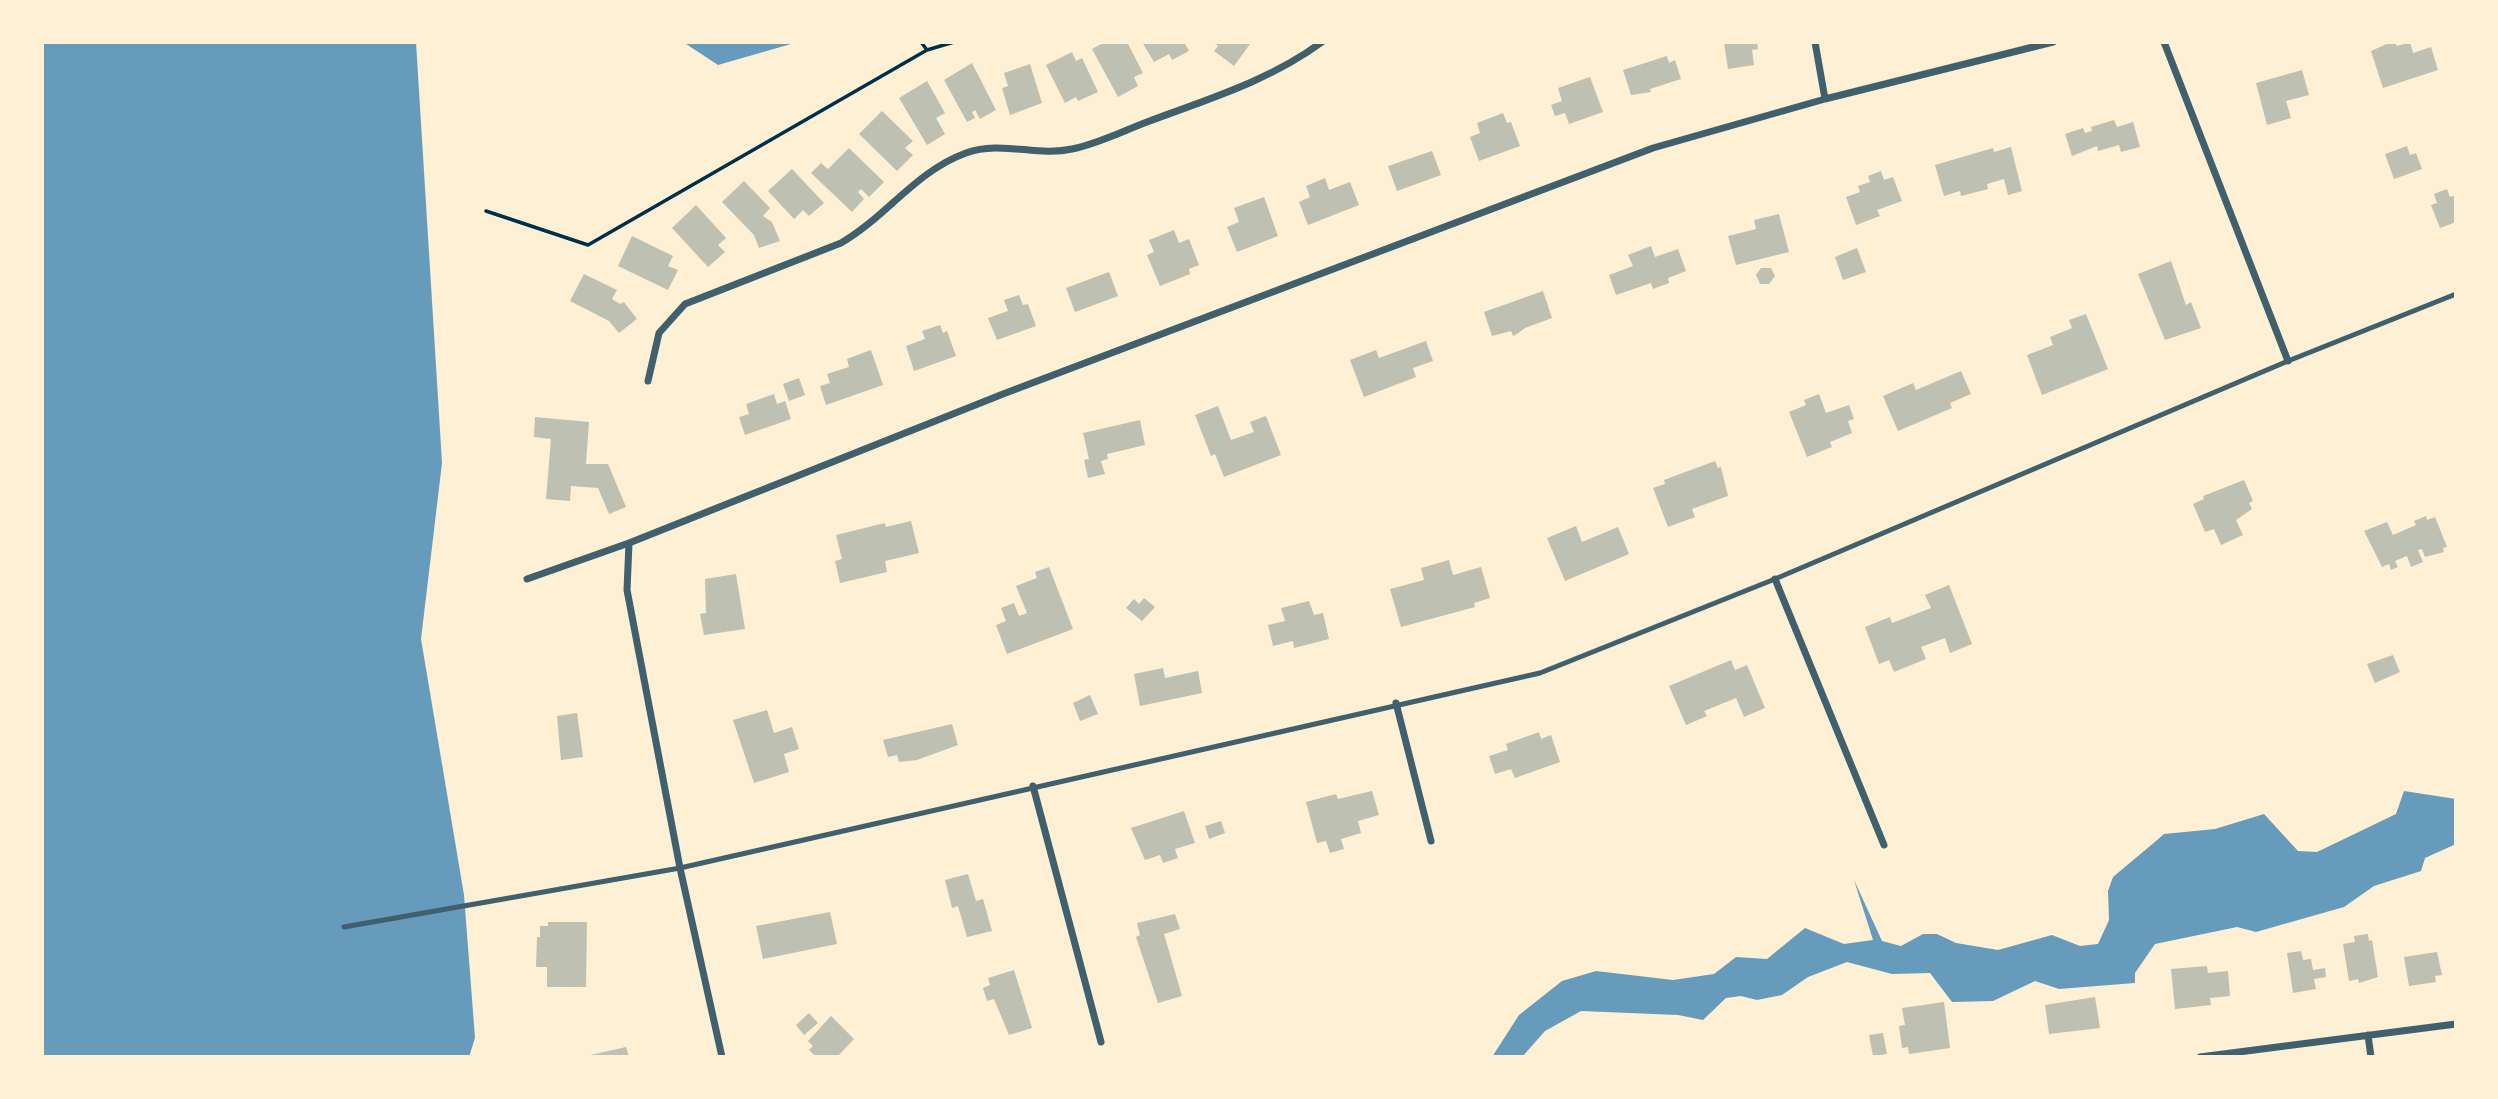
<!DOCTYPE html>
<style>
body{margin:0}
#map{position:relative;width:2498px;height:1099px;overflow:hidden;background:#fdf0d5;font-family:Inter,sans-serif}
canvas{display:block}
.frame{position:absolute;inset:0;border:44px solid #fdf0d5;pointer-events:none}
</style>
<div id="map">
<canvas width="2498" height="1099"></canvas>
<div class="frame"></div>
</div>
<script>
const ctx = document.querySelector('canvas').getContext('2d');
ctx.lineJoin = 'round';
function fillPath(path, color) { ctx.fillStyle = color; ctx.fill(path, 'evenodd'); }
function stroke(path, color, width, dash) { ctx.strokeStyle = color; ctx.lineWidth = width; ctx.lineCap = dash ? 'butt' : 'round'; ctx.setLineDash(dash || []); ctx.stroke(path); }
fillPath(new Path2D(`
 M42,42H416L442,463L421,639L464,895L475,1038L469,1057H42Z
 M683,42H798L718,65Z
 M2404,791L2456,799V844L2425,858L2421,871L2374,886L2344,907L2256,932L2237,927L2155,944L2135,973V983L2059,989L2035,981L1993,1001L1952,1002L1930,973L1892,974L1847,962L1808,977L1782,995L1757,1000L1741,996L1726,998L1703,1020L1678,1015L1581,1011L1545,1031L1522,1057H1492L1519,1015L1562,981L1596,971L1673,980L1714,974L1736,957L1767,959L1805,928L1844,944L1873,940L1854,880L1882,941L1901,946L1923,934H1937L1956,943L1998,950L2052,935L2080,946L2098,944L2109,920L2108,891L2113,877L2156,841L2164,834L2215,829L2264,814L2298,851L2317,852L2396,814Z`), '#669bbc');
fillPath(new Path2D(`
 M1105,42H1127L1143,73L1134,77L1138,86L1118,97L1092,49Z
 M1142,42H1184L1189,51L1172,60L1169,54L1154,62Z
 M1213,42H1247L1250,44L1234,66L1214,51L1218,46Z
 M1757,42L1758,49L1752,50L1754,65L1728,69L1724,43Z
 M2391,42H2395L2397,46L2410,42L2413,53L2431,47L2438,70L2383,88L2371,51Z
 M1072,52L1076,61L1082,58L1098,92L1078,101L1076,97L1065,103L1046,65Z
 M1667,56L1669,63L1675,60L1681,79L1650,89L1651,92L1631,95L1623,70Z
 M972,63L996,110L980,119L975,110L972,112L975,118L967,122L944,80Z
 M1030,64L1042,103L1010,115L1002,88L1008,86L1004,73Z
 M2302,70L2309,95L2286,101L2291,118L2267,125L2256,83Z
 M1590,77L1603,112L1569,124L1565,113L1555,116L1551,105L1562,101L1558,88Z
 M927,81L945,113L936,118L945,134L927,145L899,98Z
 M882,111L913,141L905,148L913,155L897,171L859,134Z
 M1503,113L1507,123L1511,122L1520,146L1479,161L1470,137L1480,133L1477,123Z
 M2114,120L2117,127L2133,122L2140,147L2121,152L2119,145L2098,151L2097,146L2072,156L2065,134L2083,128L2085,133L2092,131L2091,127Z
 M2407,146L2410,155L2416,153L2422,169L2394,179L2385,154Z
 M2011,147L2022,191L2008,195L2004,179L1987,184L1988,189L1961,196L1960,191L1944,196L1935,165L1993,148L1994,152Z
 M849,148L884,182L869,197L861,189L858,192L864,199L852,212L811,173L821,163L828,169Z
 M1432,151L1441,175L1397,191L1388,166Z
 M792,169L824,203L809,216L803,210L794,219L768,191Z
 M1881,171L1884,180L1893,177L1902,201L1877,210L1880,216L1856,225L1846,197L1860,192L1858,186L1870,182L1868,176Z
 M1325,178L1329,190L1350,182L1359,205L1308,225L1299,202L1310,197L1306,186Z
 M744,181L770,208L763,216L772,222L780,241L759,248L754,235L722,202Z
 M2447,189L2450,197L2456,195V222L2440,228L2431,205L2437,203L2434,194Z
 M1264,197L1278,236L1237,252L1227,227L1239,222L1234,208Z
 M696,205L726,238L718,245L725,252L708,267L672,228Z
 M1779,214L1789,252L1736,265L1728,236L1756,229L1754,220Z
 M1174,230L1179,243L1189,239L1199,265L1189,269L1190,274L1160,286L1147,255L1154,252L1149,240Z
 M632,236L673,256L668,266L678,270L668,290L618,266Z
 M1651,246L1655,257L1678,249L1686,271L1668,278L1669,283L1653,289L1651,283L1616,295L1609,275L1633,266L1628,255Z
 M1857,248L1866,272L1843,280L1835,257Z
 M2171,261L2186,305L2191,302L2201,328L2165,340L2138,274Z
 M1761,268H1771L1775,276L1769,284H1760L1756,275Z
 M1109,272L1118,296L1075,312L1066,288Z
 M584,274L617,290L612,299L620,304L624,302L637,319L619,333L609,321L570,301Z
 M1543,291L1552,318L1525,328L1517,334L1513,336L1511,331L1492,336L1484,312Z
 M1019,295L1023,305L1028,304L1036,326L997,340L988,318L1008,311L1004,300Z
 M2086,314L2108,369L2042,395L2027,355L2053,345L2050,337L2072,328L2069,320Z
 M940,325L943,333L947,331L956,356L914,371L906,346L925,339L922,331Z
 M1426,341L1433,361L1413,368L1416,377L1364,397L1350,360L1376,350L1379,358Z
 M871,350L883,385L826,405L820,386L830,383L827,374L849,367L847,359Z
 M1961,371L1971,394L1950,403L1952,408L1898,431L1883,396L1913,383L1916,390Z
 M799,378L805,395L789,401L783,384Z
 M774,394L777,404L785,401L791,419L745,435L739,417L749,414L746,404Z
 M1819,394L1826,413L1849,405L1854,419L1848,421L1852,433L1830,442L1832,447L1807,457L1789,412L1806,405L1804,400Z
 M1218,406L1231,440L1254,432L1250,422L1266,416L1281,455L1224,477L1215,454L1211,456L1195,415Z
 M535,417L589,422L586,464H608L626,507L609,514L598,488L571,486L570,501L546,499L551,439L534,437Z
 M1140,420L1145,445L1107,454L1108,459L1101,461L1105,474L1088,478L1084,460L1089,459L1083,433Z
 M1715,461L1718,468L1721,467L1728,496L1692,509L1695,517L1668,527L1653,488L1665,484L1664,480Z
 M2244,480L2253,501L2249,503L2252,509L2236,520L2243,535L2221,545L2214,529L2205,532L2193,504L2204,499L2203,496Z
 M2426,516L2427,520L2435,517L2447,547L2443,548L2444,552L2425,557L2422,549L2418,550L2423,562L2411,567L2407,556L2395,561L2398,567L2391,570L2389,564L2382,567L2364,531L2387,522L2393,535L2416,525L2414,521Z
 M911,521L919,553L885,561L887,572L840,583L835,561L842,559L836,535L885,523L886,527Z
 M1576,526L1582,542L1618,527L1629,554L1565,581L1547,538Z
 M1449,560L1453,575L1481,567L1490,598L1474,603L1475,607L1401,627L1390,589L1424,580L1421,568Z
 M1049,567L1073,629L1007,654L996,625L1006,621L1001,608L1014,603L1019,616L1027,613L1016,586L1037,578L1035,572Z
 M736,574L745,629L704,635L700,614L706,613L705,579Z
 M1949,585L1972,644L1950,653L1945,638L1921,647L1926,659L1894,672L1889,660L1879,664L1865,627L1890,617L1892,623L1931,608L1925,595Z
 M1144,598L1155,607L1142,621L1126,608L1134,599L1139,604Z
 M1309,601L1314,615L1323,613L1329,639L1294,648L1293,641L1273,646L1268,625L1285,621L1281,608Z
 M2393,655L2400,672L2375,683L2367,664Z
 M1731,660L1735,670L1747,665L1765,708L1744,717L1736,698L1704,711L1707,716L1686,725L1669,686Z
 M1163,668L1165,678L1198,671L1202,693L1140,706L1134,674Z
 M1090,695L1098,714L1080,721L1073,703Z
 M767,710L774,733L792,727L799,749L784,754L789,772L754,783L733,720Z
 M577,713L583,757L561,760L557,716Z
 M952,724L958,745L917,760L899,762L897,755L888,757L883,740Z
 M1539,732L1541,739L1551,735L1560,762L1515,778L1511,769L1495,774L1489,756L1508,750L1506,744Z
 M1372,791L1379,815L1358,821L1361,833L1341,839L1344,849L1330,853L1326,841L1317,843L1306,802L1336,794L1338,799Z
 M1184,811L1195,843L1175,849L1178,858L1163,863L1160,855L1145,860L1131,828Z
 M1221,821L1225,833L1209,839L1205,826Z
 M968,874L976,901L983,899L992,931L967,937L958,906L952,908L945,880Z
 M830,912L837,944L763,959L756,926Z
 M1175,914L1180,929L1164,934L1182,996L1158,1003L1136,937L1140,935L1137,923Z
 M548,922H587L586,987H547V967H536L537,937H540V926H548Z
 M2368,934L2369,941L2372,940L2378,977L2359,983L2358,979L2349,981L2343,944L2355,942L2354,936Z
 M2301,951L2303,960L2311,959L2313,970L2325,968L2326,977L2314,979L2316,989L2293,993L2287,953Z
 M2437,952L2442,975L2435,976L2436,982L2409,986L2404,957Z
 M2207,966L2208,973L2228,971L2230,996L2210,998L2211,1005L2175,1009L2171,969Z
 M1014,970L1032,1028L1009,1035L994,999L987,1001L983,988L990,985L988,978Z
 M2095,997L2100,1028L2049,1034L2045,1005Z
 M1944,1002L1950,1048L1909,1054L1908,1047L1902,1048L1899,1026L1905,1025L1902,1008Z
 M809,1013L818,1023L804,1035L796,1025Z
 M831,1016L854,1039L837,1057H816L809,1050L813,1046L808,1041Z
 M1883,1033L1887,1054L1873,1056L1869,1035Z
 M626,1047L629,1057H586V1056Z`), '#bec0b2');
stroke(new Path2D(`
 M921,42L927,50
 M486,211L588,245L927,50L954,42`), '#003049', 3.5);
stroke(new Path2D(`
 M344,927L680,868L1540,673L1775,579L2288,361L2456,294`), '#3f606c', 5);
stroke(new Path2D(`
 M1815,42L1825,99
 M2164,42L2288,361
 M648,381L659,333L685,304L841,243C886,217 916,171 966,153C1001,140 1037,157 1072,149C1097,144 1123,131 1147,122C1208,99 1269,81 1322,42
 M629,543L627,590L680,868L722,1057
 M527,579L629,543L1003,394L1653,148L1825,99L2053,42
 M1775,579L1884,845
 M1396,703L1431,841
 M1033,786L1101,1042
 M2368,1035L2371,1057
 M2200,1057L2456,1024`), '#3f606c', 7);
</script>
